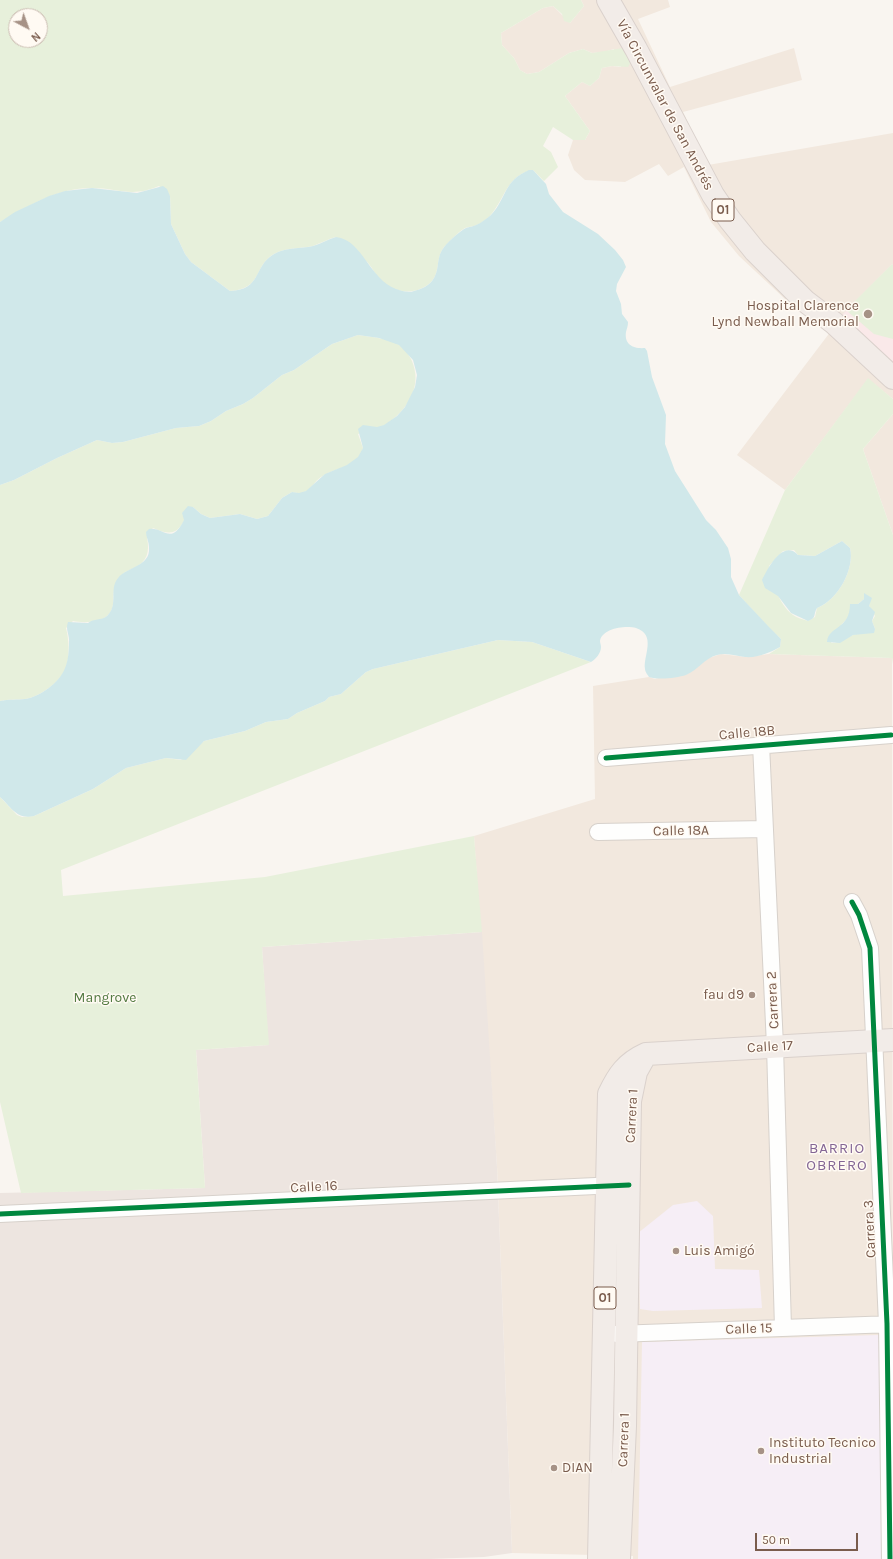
<!DOCTYPE html>
<meta charset="utf-8">
<style>
body{margin:0}
#map{position:relative;width:893px;height:1559px;overflow:hidden;background:#f9f5f0;font-family:Karla,sans-serif}
canvas{display:block}
.north{position:absolute;left:8px;top:8px;width:40px;height:40px;box-sizing:border-box;background:#fffaf3;border:1px solid #cabbb1;border-radius:50%;rotate:139deg;font-size:11px;font-weight:700;line-height:16px;text-align:center;color:#7a5c4d}
.north::after{content:'';display:block;margin:auto;width:14px;height:18px;background:#a69286;clip-path:polygon(50% 0,100% 100%,50% 72%,0 100%)}
.scale{position:absolute;left:755px;top:1533px;width:103px;height:18px;box-sizing:border-box;border:2px solid #7a5c4d;border-top:0;padding-left:5px;font-size:12px;line-height:14px;white-space:nowrap;color:#7a5c4d;-webkit-text-stroke:3px #fffaf3;paint-order:stroke}
</style>
<div id="map">
<canvas width="893" height="1559"></canvas>
<div class="north">N</div>
<div class="scale">50 m</div>
</div>
<script>
const ctx = document.querySelector('canvas').getContext('2d');
ctx.lineJoin = 'round';
function fillPath(path, color) { ctx.fillStyle = color; ctx.fill(path, 'evenodd'); }
function stroke(path, color, width, dash) { ctx.strokeStyle = color; ctx.lineWidth = width; ctx.lineCap = dash ? 'butt' : 'round'; ctx.setLineDash(dash || []); ctx.stroke(path); }
function drawText(font, color, halo, rows, align = 'center') {
  ctx.font = font + ' Karla,sans-serif'; ctx.lineWidth = 3; ctx.setLineDash([]); ctx.textBaseline = 'middle'; ctx.strokeStyle = halo; ctx.fillStyle = color; for (const [text, x, y, turn = 0] of rows) {
    ctx.save(); ctx.translate(x, y); ctx.rotate((+turn || 0) * Math.PI / 180); ctx.textAlign = isNaN(turn) ? turn : align; if (halo) ctx.strokeText(text, 0, 0); ctx.fillText(text, 0, 0); ctx.restore();
  }
}
fillPath(new Path2D(`
 M581,0H668L670,7L638,19L670,87L794,48L802,80L683,112L708,165L893,133V399L868,379L785,490L737,455L831,331L824,330L785,299L739,256L711,222L684,167L668,176L659,164L625,182L585,180L574,170L568,155L573,140H585L590,131L565,96L582,82L590,86L599,78L602,68L612,66L621,67L614,49L604,52L592,53L583,49L569,53L539,72L527,74L520,70L514,58L502,45L501,33L543,8L553,6L570,23L584,6Z
 M893,414V535L863,449Z
 M721,654L746,657L769,654L892,658L893,1559H633V1556L512,1553L497,1167L474,836L595,799L593,686L649,677L655,679L702,663L706,659Z`), '#f2e8de');
fillPath(new Path2D(`
 M482,932L497,1167L512,1553L484,1557L429,1559H0V1193L205,1188L196,1050L268,1045L262,947Z`), '#ede5e0');
fillPath(new Path2D(`
 M697,1201L713,1216L715,1269L759,1270L762,1308L653,1311L640,1309L638,1233L673,1205Z
 M879,1335L884,1559H638L642,1342Z`), '#f6eef6');
fillPath(new Path2D(`
 M892,264L893,265V368L840,317Z`), '#fae9e9');
fillPath(new Path2D(`
 M0,0H581L584,6L570,23L564,21L562,14L553,6L543,8L501,33L502,45L514,58L520,70L527,74L539,72L569,53L583,49L592,53L629,47L632,60L628,67L612,66L602,68L599,78L590,86L582,82L565,96L590,131L585,140H573L553,127L543,146L551,152L558,167L544,181L533,170C508,175 506,195 493,212C489,218 481,224 474,226C471,227 467,227 465,228C458,232 450,241 445,246C435,257 441,272 431,282C419,294 400,294 386,285C377,280 374,269 367,262C358,253 346,245 336,237C328,239 321,243 313,246C300,249 286,247 274,254C253,266 263,289 230,291L191,262L185,254L171,224L170,196L159,186C131,198 119,188 92,188C56,188 30,206 0,222ZM16,16H40V40H16Z
 M892,264L893,265V339L874,334L846,310Z
 M358,335C372,337 387,338 400,345C403,346 404,349 406,351C424,375 415,402 392,420C384,428 369,430 358,434L363,448C360,467 334,468 321,477C315,481 311,489 305,492C300,494 297,493 292,492L282,498L268,516L257,519L240,514L210,518L201,514L193,507C179,526 180,540 153,528L147,538C150,552 147,562 134,568C130,570 126,571 123,574C120,578 115,585 114,590C112,600 116,608 107,616C100,623 82,623 73,621L66,628C69,639 70,656 66,668C60,682 40,697 25,699C17,700 8,699 0,701V485L14,480L57,458L97,440L112,443L123,442L176,428L199,426L211,421L226,411L243,404L253,398L282,375L294,370L332,344Z
 M868,378L893,399V414L863,449L893,535V664L892,658L769,654L780,647L781,639L769,628L739,595L785,490ZM842,541L850,548C855,569 838,600 817,608L815,617L808,621C803,619 797,618 793,615C778,604 774,583 769,566L783,551L794,550L798,555L815,556ZM871,598L869,606L875,616L872,621L875,629C867,634 862,632 853,635C844,638 841,643 831,643L842,624L850,616V604H858L864,599Z
 M498,640L532,642L591,662L61,870L63,896L265,877L474,836L482,932L262,947L269,1045L196,1050L205,1188L21,1193L0,1102V797L17,815L22,817L34,816L93,789L126,768L166,758L181,760L204,741L245,731L266,722L288,719L297,713L325,701L329,697L341,694L366,672L373,669Z`), '#e7f0db');
fillPath(new Path2D(`
 M529,170H533L546,184L549,194L563,212L598,234L615,250L623,260L626,267L617,284L616,291L621,304L622,314L628,322C628,326 627,328 626,332C624,345 634,349 645,348L647,351L652,377L666,415L665,444L675,471L706,520L716,530L728,548L731,559V577L739,595L769,627L781,639L780,647C769,653 758,658 745,657C736,656 727,652 717,655C705,658 698,670 686,675C677,678 659,680 649,677C648,675 645,672 645,669C643,656 657,635 636,628C626,625 602,628 600,641C600,643 601,645 601,647C601,653 596,659 591,662L532,642L498,640L373,669L366,672L341,694L329,697L325,701L297,713L288,719L266,722L245,731L204,741L186,760L166,758L126,768L93,789L34,816C17,820 11,807 0,797V701C8,699 17,700 25,699C40,697 60,682 65,668C68,662 69,650 69,643C70,635 65,630 68,622L88,623C94,618 101,621 107,616C118,606 110,592 116,581C124,566 151,568 149,547C149,542 146,537 146,532L149,529C164,527 171,546 184,520L182,513L188,506L193,507L201,514L210,518L240,514L257,519L268,516L282,498L292,492L299,493L306,491L325,474L347,465L358,457L363,448L358,429L363,425L377,427L384,425L397,416L405,407L415,387L417,375L413,360L399,345L379,338L358,335L332,344L294,370L282,375L253,398L243,404L226,411L211,421L199,426L176,428L123,442L112,443L97,440L57,458L14,480L0,485V222L15,212L49,196L65,191L92,188L137,193L163,186L167,189L170,196L171,224L185,254L191,262L230,291C262,290 253,266 274,254C286,247 300,249 313,246C321,244 328,239 336,237C363,240 369,279 396,289C402,291 408,293 414,291C421,289 427,287 432,281C440,271 436,260 442,250C447,242 457,234 464,229C467,227 472,227 476,225C481,223 486,219 491,215C507,198 503,181 529,170Z
 M842,541L850,548C855,569 838,600 817,608C813,614 817,618 808,621L791,613L778,596L765,588L762,580C768,568 783,539 798,555L815,556Z
 M864,593L872,598L869,606L875,612L872,621L875,629L874,633L853,635L840,643L827,642C828,626 850,630 850,604H858L864,599Z`), '#d0e8ea');
const minor = new Path2D(`
 M761,744L775,1046L783,1328
 M606,758L891,735
 M598,832L765,829
 M852,902L859,915L870,948L887,1324L890,1559
 M0,1214L617,1185
 M616,1334L893,1324`);
const trunk = new Path2D(`
 M608,0L636,49L713,195L730,220L755,251L805,301L834,323L893,378
 M599,1559L609,1094C618,1075 626,1063 646,1054L893,1040
 M619,1559L625,1426L630,1101L636,1072L646,1054`);
stroke(minor, '#d7d1cb', 18);
stroke(trunk, '#dad1cc', 24);
stroke(minor, '#fefefd', 16);
stroke(trunk, '#f2ece8', 22);
stroke(new Path2D(`
 M606,758L891,735
 M852,902L859,915L870,948L887,1324L890,1559
 M0,1214L629,1185`), '#00873e', 5);
for (const [x, y, r, color] of [
 [868,314,5,"#a69286"],
 [752,995,4,"#a69286"],
 [676,1251,4,"#a69286"],
 [761,1451,4,"#a69286"],
 [554,1468,4,"#a69286"]
]) { const dot = new Path2D(); dot.arc(x, y, r, 0, 2 * Math.PI); ctx.fillStyle = color; ctx.fill(dot); stroke(dot, '#fffaf3', 1.5); }
for (const [x, y, w] of [
 [723,210,22],
 [605,1298,22]
]) { const box = new Path2D(); box.roundRect(x - w / 2, y - 11, w, 22, 3); ctx.fillStyle = '#fffaf3'; ctx.fill(box); stroke(box, '#7a5c4d', 1); }
drawText('bold 13px', '#7a5c4d', null, [
 ["01",723,210],
 ["01",605,1298]
]);
drawText('14px', '#7a5c4d', '#fffaf3', [
 ["Vía Circunvalar de San Andrés",665,105,62],
 ["Calle 18B",747,733,-5],
 ["Calle 18A",681,831,-1],
 ["Carrera 2",773,1000,-93],
 ["Calle 17",770,1047,-3],
 ["Carrera 1",632,1116,-87],
 ["Calle 16",314,1187,-3],
 ["Carrera 3",870,1229,-93],
 ["Calle 15",749,1329,-2],
 ["Carrera 1",624,1440,-88]
]);
drawText('14px', '#7a5c4d', '#fffaf3', [
 ["Hospital Clarence",859,306,"right"],
 ["Lynd Newball Memorial",859,322,"right"],
 ["fau d9",744,995,"right"],
 ["Luis Amigó",684,1251],
 ["Instituto Tecnico",769,1443],
 ["Industrial",769,1459],
 ["DIAN",562,1468]
], 'left');
drawText('14px', '#537a41', '#fffaf3', [
 ["Mangrove",105,998]
]);
ctx.letterSpacing = '1px';
drawText('15px', '#846695', '#fffaf3', [
 ["BARRIO",837,1149],
 ["OBRERO",837,1166]
]);
ctx.letterSpacing = '0px';
</script>
